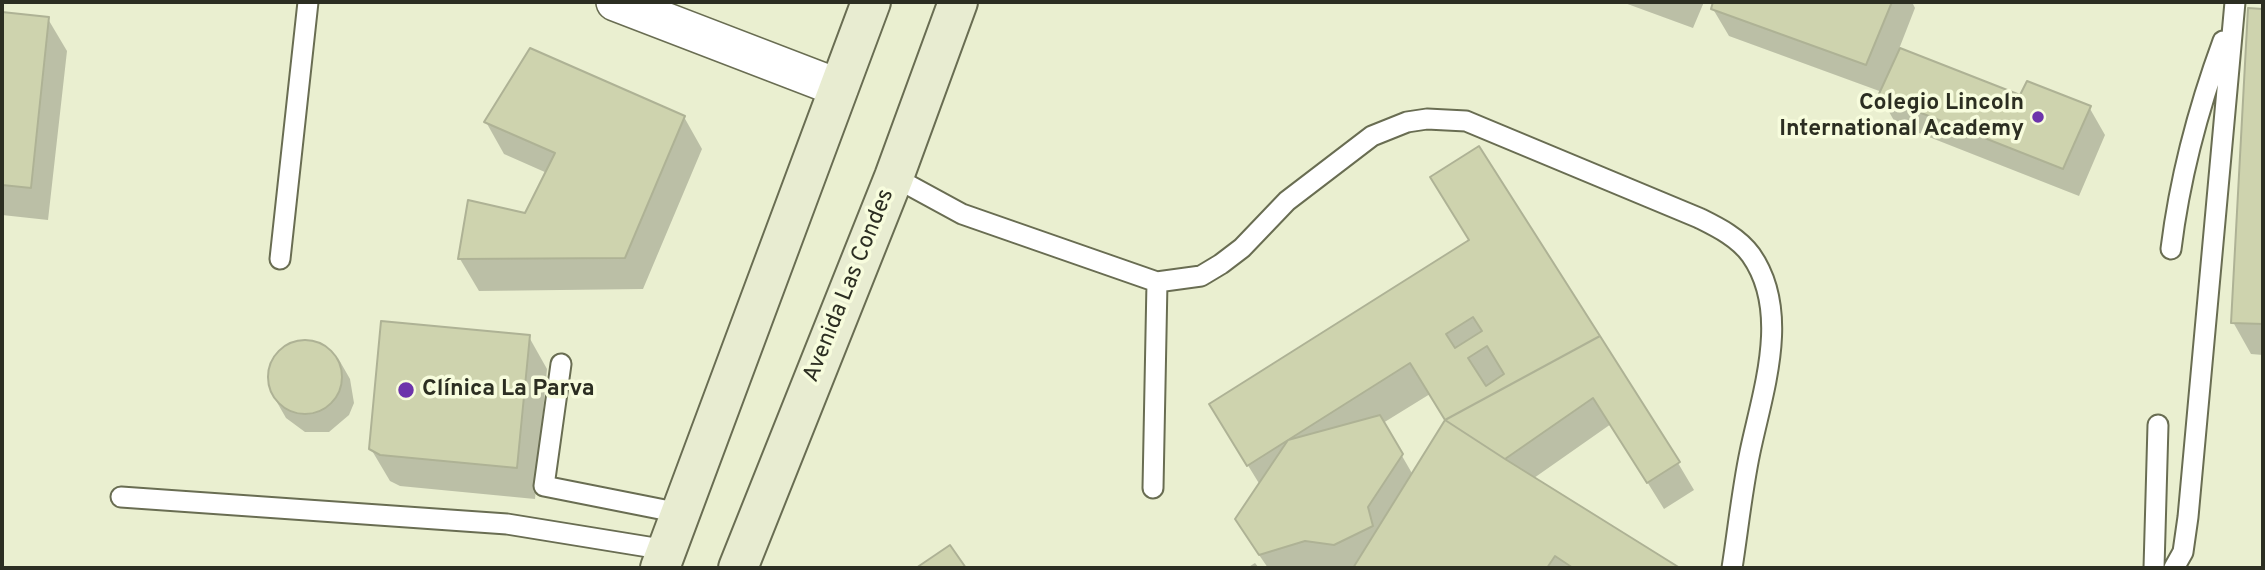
<!DOCTYPE html>
<meta charset="utf-8">
<style>
body{margin:0}
#map{position:relative;width:2265px;height:570px;overflow:hidden;background:#eaefd0;font-family:Overpass,sans-serif}
canvas{display:block}
.frame{position:absolute;inset:0;border:4px solid #2c2e22;pointer-events:none}
</style>
<div id="map">
<canvas width="2265" height="570"></canvas>
<div class="frame"></div>
</div>
<script>
const ctx = document.querySelector('canvas').getContext('2d');
ctx.lineJoin = 'round';
function fillPath(path, color) { ctx.fillStyle = color; ctx.fill(path, 'evenodd'); }
function stroke(path, color, width, dash) { ctx.strokeStyle = color; ctx.lineWidth = width; ctx.lineCap = dash ? 'butt' : 'round'; ctx.setLineDash(dash || []); ctx.stroke(path); }
function drawText(font, color, halo, rows, align = 'center') {
  ctx.font = font + ' Overpass,sans-serif'; ctx.lineWidth = 7; ctx.setLineDash([]); ctx.textBaseline = 'middle'; ctx.strokeStyle = halo; ctx.fillStyle = color; for (const [text, x, y, turn = 0] of rows) {
    ctx.save(); ctx.translate(x, y); ctx.rotate((+turn || 0) * Math.PI / 180); ctx.textAlign = isNaN(turn) ? turn : align; if (halo) ctx.strokeText(text, 0, 0); ctx.fillText(text, 0, 0); ctx.restore();
  }
}
fillPath(new Path2D(`
 M1622,2H1704L1693,28Z
 M1715,2H1912L1915,8L1899,49L2021,97L2089,107L2105,135L2079,196L1896,124L1880,96L1882,92L1729,36L1713,9Z
 M2250,10H2263V355L2251,354L2233,322Z
 M2,14L48,19L67,51L48,220L2,215Z
 M684,117L702,149L643,289L479,291L460,259L469,203L525,215L547,173L504,154L486,122Z
 M1470,241L1678,463L1694,490L1664,509L1611,424L1534,478L1677,568H1268L1253,546L1260,485L1230,436ZM1430,394L1446,421L1413,475L1383,423Z
 M529,337L547,369L535,499L400,486L390,481L371,449Z
 M299,342L315,343L338,358L350,379L354,403L349,415L329,432H305L286,418L274,397L269,372L273,360L288,346Z
 M1255,563L1259,568H1247Z`), '#0003');
const building = new Path2D(`
 M1713,2H1892L1866,65L1711,9Z
 M2248,8L2263,9V324L2231,323Z
 M2,12L49,17L31,188L2,185Z
 M530,48L685,116L625,258L458,259L468,200L525,213L555,153L484,122Z
 M1900,48L2020,95L2027,81L2091,106L2063,169L1878,96Z
 M1479,146L1600,336L1445,420L1410,363L1247,466L1209,404L1469,240L1430,177ZM1473,317L1482,331L1455,348L1446,334ZM1487,346L1504,374L1486,386L1468,358Z
 M381,321L530,335L517,468L380,455L369,449Z
 M1600,336L1680,462L1647,483L1593,398L1505,459L1445,420Z
 M268 377a37 37 0 1 1 74 0a37 37 0 1 1-74 0Z
 M1380,415L1403,454L1368,507L1373,526L1334,545L1305,541L1259,555L1235,519L1288,440Z
 M1445,420L1505,459L1680,568H1573L1555,556L1547,568H1353Z
 M950,545L966,568H916Z`);
fillPath(building, '#ced3ae');
stroke(building, '#aeb295', 2);
const lane = new Path2D(`
 M894,177L962,214L1157,282L1201,276L1221,264L1242,248L1287,201L1372,136L1407,122L1427,119L1466,121L1699,218C1717,227 1738,237 1751,255C1791,312 1763,390 1750,452C1742,490 1738,530 1732,568
 M2171,249C2180,176 2198,109 2223,41
 M280,259L308,2
 M561,364L544,486L680,513
 M1153,488L1157,282
 M121,497L507,524L667,550
 M2154,568L2158,425
 M2174,568L2183,552L2188,517L2235,2`);
const street = new Path2D(`
 M615,2L839,88`);
const secondary = new Path2D(`
 M660,568L871,2
 M738,568L894,177L958,2`);
stroke(lane, '#696d52', 23);
stroke(street, '#696d52', 40);
stroke(secondary, '#696d52', 42);
stroke(lane, '#fff', 19);
stroke(street, '#fff', 37);
stroke(secondary, '#e8ecd1', 38);
for (const [x, y, r, color] of [
 [2038,117,7,"#6d34ab"],
 [406,390,9,"#6d34ab"]
]) { const dot = new Path2D(); dot.arc(x, y, r, 0, 2 * Math.PI); ctx.fillStyle = color; ctx.fill(dot); stroke(dot, '#f7fcdd', 2.5); }
drawText('bold 23px', '#2c2e22', '#f7fcdd', [
 ["Colegio Lincoln",2024,104],
 ["International Academy",2024,130],
 ["Clínica La Parva",422,390,"left"]
], 'right');
drawText('23px', '#2c2e22', '#f7fcdd', [
 ["Avenida Las Condes",850,286,-68]
]);
</script>
